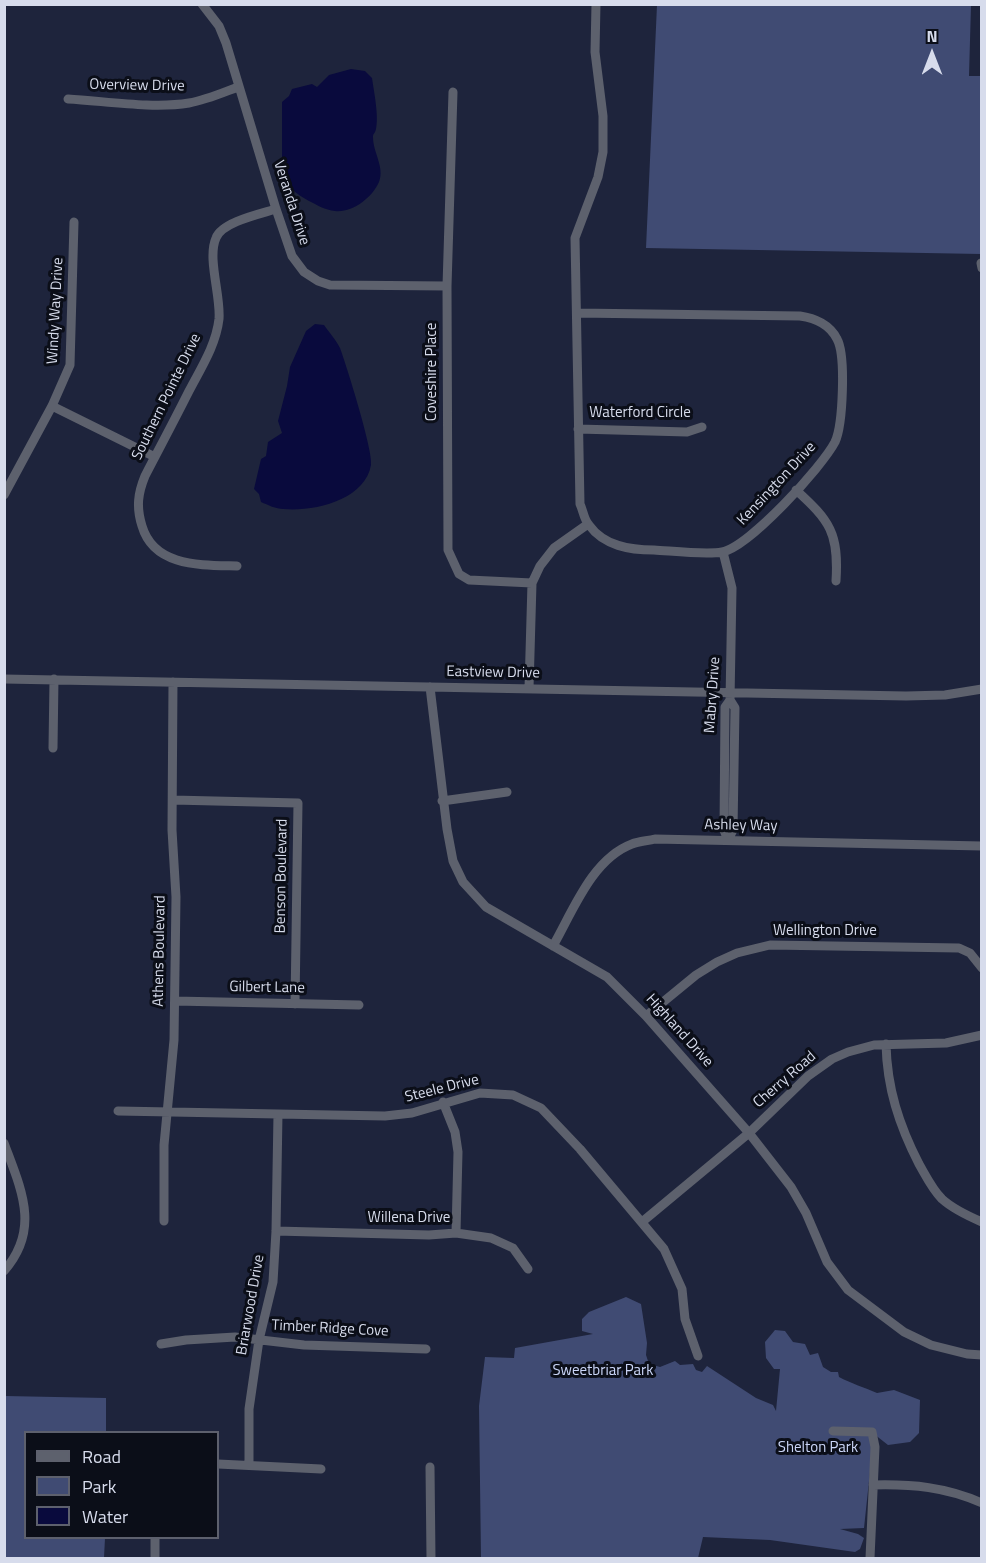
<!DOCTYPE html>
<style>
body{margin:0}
#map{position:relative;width:986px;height:1563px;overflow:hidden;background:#1e243c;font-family:"Titillium Web",sans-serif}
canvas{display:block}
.frame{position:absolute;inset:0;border:6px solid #d7dcec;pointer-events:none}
.legend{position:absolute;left:24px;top:1431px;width:195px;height:108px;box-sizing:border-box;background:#0b0e18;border:2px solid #5d606d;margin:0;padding:8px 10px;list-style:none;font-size:18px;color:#d7dcec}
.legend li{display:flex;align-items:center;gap:12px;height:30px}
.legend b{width:30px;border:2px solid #5d606d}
.north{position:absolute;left:902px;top:24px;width:60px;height:60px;-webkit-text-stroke:4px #0b0e18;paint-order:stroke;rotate:0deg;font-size:16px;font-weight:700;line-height:24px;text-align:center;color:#d7dcec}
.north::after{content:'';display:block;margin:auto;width:21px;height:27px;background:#d7dcec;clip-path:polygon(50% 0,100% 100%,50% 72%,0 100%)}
</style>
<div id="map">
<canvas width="986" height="1563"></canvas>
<div class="frame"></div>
<ul class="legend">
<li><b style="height:8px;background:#5d616d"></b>Road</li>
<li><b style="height:16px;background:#404b73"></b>Park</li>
<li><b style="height:16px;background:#090a3d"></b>Water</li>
</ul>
<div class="north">N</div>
</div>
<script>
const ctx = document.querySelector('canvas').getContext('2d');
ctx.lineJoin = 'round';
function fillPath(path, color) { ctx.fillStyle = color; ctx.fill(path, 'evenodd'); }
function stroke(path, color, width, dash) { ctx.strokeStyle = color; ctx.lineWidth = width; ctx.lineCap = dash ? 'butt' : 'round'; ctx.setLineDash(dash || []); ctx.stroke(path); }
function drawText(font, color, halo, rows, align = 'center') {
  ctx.font = font + ' "Titillium Web",sans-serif'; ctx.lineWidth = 6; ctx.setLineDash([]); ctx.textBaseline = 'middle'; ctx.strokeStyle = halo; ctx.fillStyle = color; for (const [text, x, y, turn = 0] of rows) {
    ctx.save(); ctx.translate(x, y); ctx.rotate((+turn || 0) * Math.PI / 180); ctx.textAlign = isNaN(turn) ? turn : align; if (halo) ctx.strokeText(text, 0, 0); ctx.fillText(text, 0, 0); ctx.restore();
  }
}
fillPath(new Path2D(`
 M657,5H971L969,76H982L981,254L646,248Z
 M626,1297L641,1304L647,1343L646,1355L649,1364L660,1367L675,1361L680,1365L693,1364L696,1370L702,1372L707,1366L756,1398L773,1405L776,1411L780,1369H774L766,1358L765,1342L775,1330L785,1331L793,1342L805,1344L810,1355L818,1353L823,1367L831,1372H838L839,1377C852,1384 864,1387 877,1393L894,1390L920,1400L919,1433L910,1442L888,1445L874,1434L864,1528L840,1529L858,1534L864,1538L860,1549L855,1552L770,1540L703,1537L698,1558H481L479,1406L485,1357L514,1358L515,1348L593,1334L582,1331V1319L589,1312Z
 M5,1396L106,1398V1432H26V1538H105L104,1558H5Z`), '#404b73');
fillPath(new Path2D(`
 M351,69L365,71L372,78C374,92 379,116 376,129C375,134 373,133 373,137C373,153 385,167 379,182C372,198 352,213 335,211C325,210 317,205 309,201C296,194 286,186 282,172V102L289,96L292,89L312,84L317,87L329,75Z
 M315,324L324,325C329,332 336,340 340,348C346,364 374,453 371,465C365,500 314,512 283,509C276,509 268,505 261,502L259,494L254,489L261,459L266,456L268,442L282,433L278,421L287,386L290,367L306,331Z`), '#090a3d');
stroke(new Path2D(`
 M202,4L219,26L226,43L276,209L292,256L304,272L318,281L330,285L447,286
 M453,92L447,286L448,550L459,574L469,580L532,583
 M68,99C105,101 153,109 189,103C206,100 222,93 238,87
 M981,263L982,268
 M577,313L800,316C815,318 830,325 837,339C846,355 843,425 835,442C822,467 749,547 722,552C706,555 672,551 654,550C630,550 604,546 589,525C584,520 583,510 580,504L575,238L598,177L603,152V116L595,52L596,4
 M52,406L155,457
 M578,429L687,432L702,427
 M796,490C830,521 839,533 836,581
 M4,495L52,406L70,365L74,222
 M723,552L732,588L730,700L725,707L724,830L728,840
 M237,566C201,565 154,567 142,526C136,507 138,493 145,476C160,447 175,419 189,391C201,368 216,345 219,319C221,296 207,258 216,238C222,222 260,214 276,209
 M4,679L906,696L945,695L982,689
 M430,687L447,829L453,861L463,882L486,907L607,977L646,1016L749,1133L791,1187L806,1213L827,1262L848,1290L904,1332L931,1345L967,1354L982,1355
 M529,688L532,583L540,566L554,548L588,524
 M53,748L54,679
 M173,800L298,803L295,1004
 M442,801L507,792
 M728,840L733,830L735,708L730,700
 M553,946C573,911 592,859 632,844C639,841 648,841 655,839L982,846
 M175,1001L359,1005
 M646,1016L696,975L717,962L737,953L770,945L959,948L970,953L982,968
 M886,1044C887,1088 899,1125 919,1164C926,1176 932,1189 942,1199C953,1209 968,1216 982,1222
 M443,1102L455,1132L458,1152L456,1233
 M118,1111L385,1116L412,1113L480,1093L513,1095L541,1108L580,1149L664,1249L682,1289L685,1319L698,1356
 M4,1143C21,1189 41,1229 4,1271
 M164,1221V1145L174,1040L176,897L172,830L173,682
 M642,1222L749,1133L808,1076L832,1059L848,1052L874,1045L946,1043L982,1035
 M276,1231L429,1235L456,1233L491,1238L513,1248L528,1269
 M161,1344L186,1340L235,1337L304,1345L426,1349
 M833,1431L872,1432L875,1447L870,1558
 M218,1464L321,1469
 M249,1465V1409L259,1340L273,1282L276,1231L278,1114
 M430,1467L431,1558
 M873,1485C912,1484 946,1487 982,1503
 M155,1558V1538`), '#5d616d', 9);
drawText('15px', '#d7dcec', '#0b0e18', [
 ["Overview Drive",137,86,1],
 ["Veranda Drive",291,203,72],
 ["Windy Way Drive",56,311,-87],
 ["Coveshire Place",432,372,-90],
 ["Southern Pointe Drive",167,397,-64],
 ["Waterford Circle",640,413],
 ["Kensington Drive",777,484,-47],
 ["Eastview Drive",493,673,1],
 ["Mabry Drive",713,695,-86],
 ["Ashley Way",741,826,1],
 ["Benson Boulevard",282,876,-89],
 ["Wellington Drive",825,931],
 ["Athens Boulevard",160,951,-89],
 ["Gilbert Lane",267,988,1],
 ["Highland Drive",679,1031,48],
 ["Cherry Road",785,1080,-41],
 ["Steele Drive",442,1089,-14],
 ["Willena Drive",409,1218],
 ["Briarwood Drive",251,1305,-80],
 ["Timber Ridge Cove",330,1329,3]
]);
drawText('15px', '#cbd6f8', '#0b0e18', [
 ["Sweetbriar Park",603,1371],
 ["Shelton Park",818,1448]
]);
</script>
